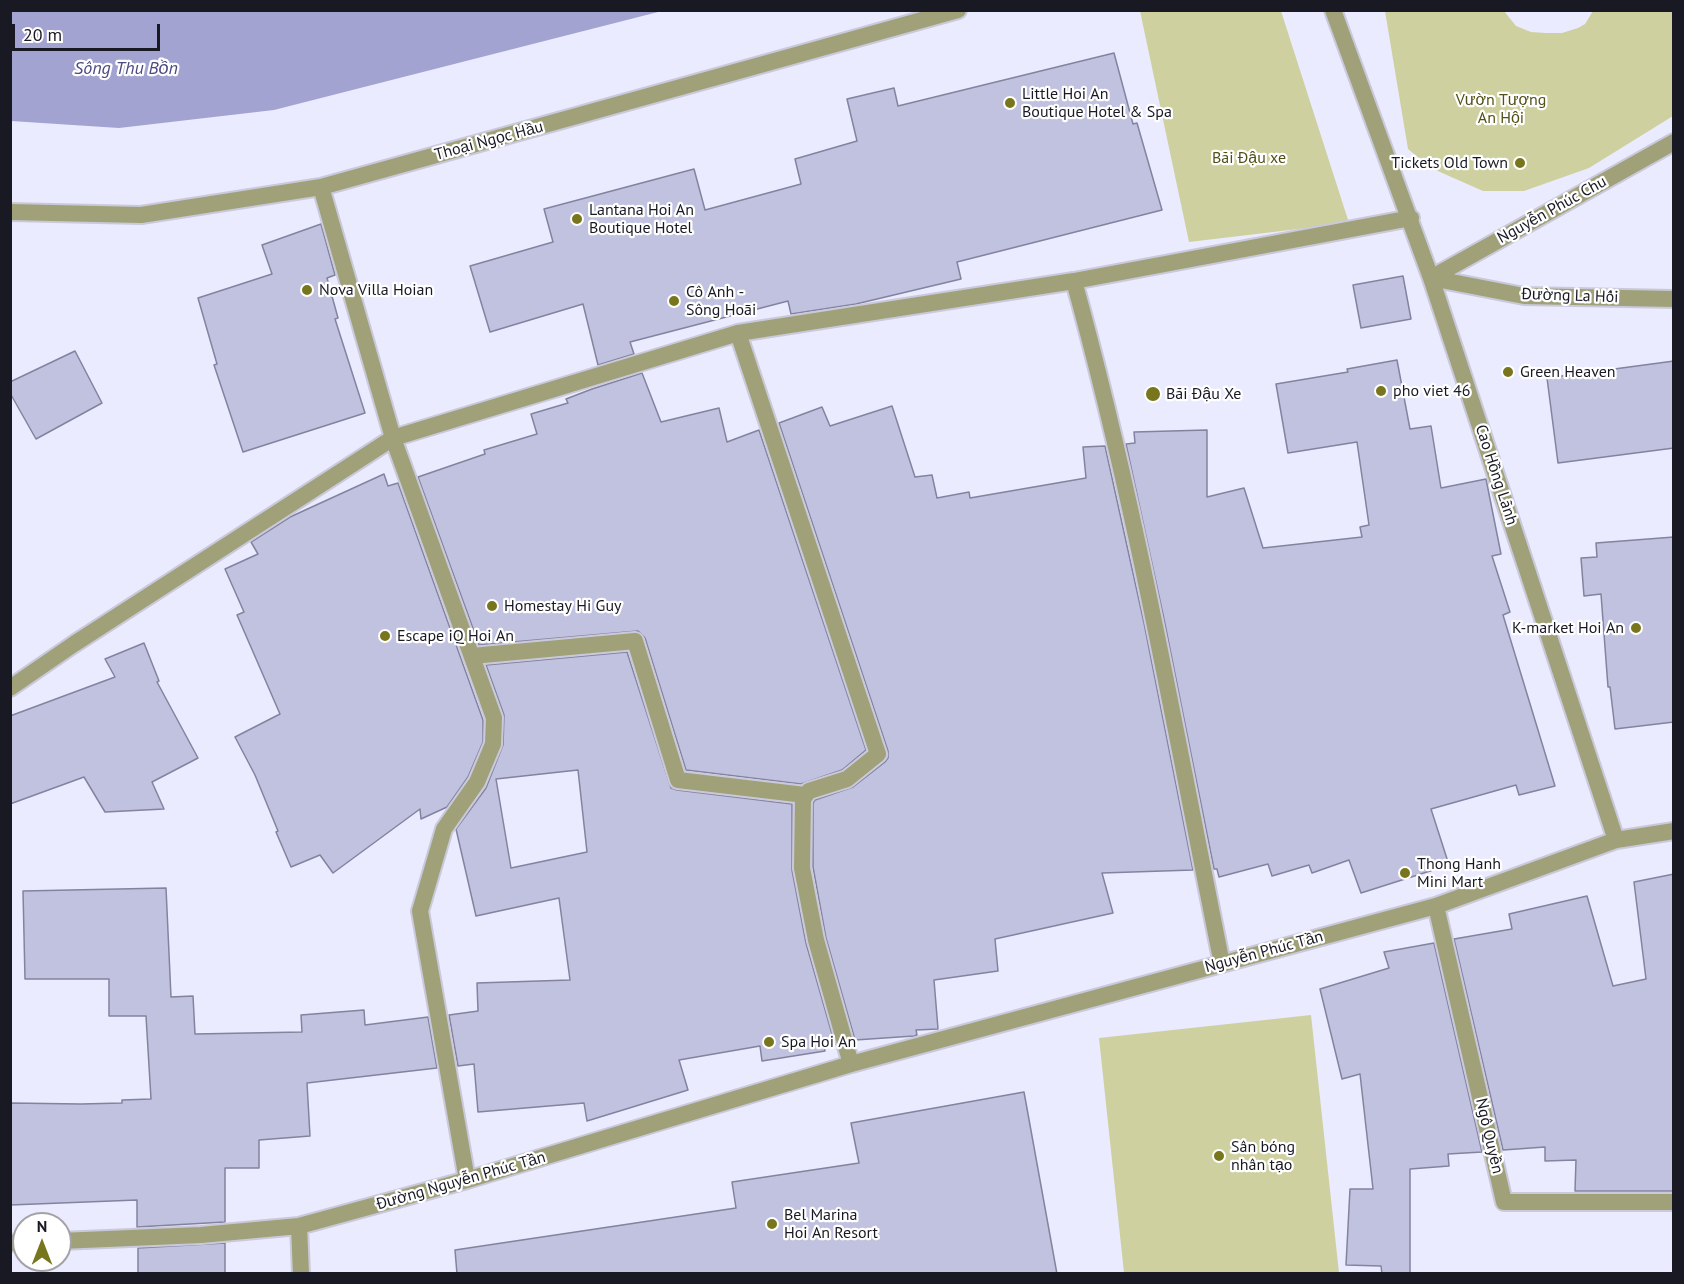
<!DOCTYPE html>
<meta charset="utf-8">
<style>
body{margin:0}
#map{position:relative;width:1684px;height:1284px;overflow:hidden;background:#eaebfe;font-family:"PT Sans",sans-serif}
canvas{display:block}
.frame{position:absolute;inset:0;border:12px solid #191924;pointer-events:none}
.north{position:absolute;left:12px;top:1212px;width:60px;height:60px;box-sizing:border-box;background:#fff;border:2px solid #a3a3a7;border-radius:50%;rotate:0deg;font-size:16px;font-weight:700;line-height:24px;text-align:center;color:#191924}
.north::after{content:'';display:block;margin:auto;width:21px;height:27px;background:#78761c;clip-path:polygon(50% 0,100% 100%,50% 72%,0 100%)}
.scale{position:absolute;left:12px;top:24px;width:148px;height:27px;box-sizing:border-box;border:3px solid #191924;border-top:0;padding-left:8px;font-size:18px;line-height:21px;white-space:nowrap;color:#191924;-webkit-text-stroke:4px #fff;paint-order:stroke}
</style>
<div id="map">
<canvas width="1684" height="1284"></canvas>
<div class="frame"></div>
<div class="north">N</div>
<div class="scale">20 m</div>
</div>
<script>
const ctx = document.querySelector('canvas').getContext('2d');
ctx.lineJoin = 'round';
function fillPath(path, color) { ctx.fillStyle = color; ctx.fill(path, 'evenodd'); }
function stroke(path, color, width, dash) { ctx.strokeStyle = color; ctx.lineWidth = width; ctx.lineCap = dash ? 'butt' : 'round'; ctx.setLineDash(dash || []); ctx.stroke(path); }
function drawText(font, color, halo, rows, align = 'center') {
  ctx.font = font + ' "PT Sans",sans-serif'; ctx.lineWidth = 4.5; ctx.setLineDash([]); ctx.textBaseline = 'middle'; ctx.strokeStyle = halo; ctx.fillStyle = color; for (const [text, x, y, turn = 0] of rows) {
    ctx.save(); ctx.translate(x, y); ctx.rotate((+turn || 0) * Math.PI / 180); ctx.textAlign = isNaN(turn) ? turn : align; if (halo) ctx.strokeText(text, 0, 0); ctx.fillText(text, 0, 0); ctx.restore();
  }
}
fillPath(new Path2D(`
 M1140,11H1281L1349,223L1189,242Z
 M1385,11H1504L1516,26L1531,32L1546,33H1562L1578,28L1585,24L1593,11H1673V116L1589,168L1524,191H1483L1431,168L1408,149Z
 M1311,1015L1339,1273H1124L1099,1038Z`), '#cfd0a0');
fillPath(new Path2D(`
 M10,11L11,10L662,11L274,110L119,128L11,121Z`), '#a2a3d1');
const building = new Path2D(`
 M1114,53L1133,124L1137,123L1162,210L957,262L961,279L856,304L791,314L788,301L630,342L634,354L598,365L583,304L490,332L470,266L553,242L544,209L694,169L705,210L801,184L795,159L857,141L847,99L894,88L898,106Z
 M321,224L335,275L327,278L338,318L335,319L365,413L243,452L214,365L217,364L198,298L272,274L262,245Z
 M1403,276L1411,319L1361,328L1353,285Z
 M75,351L102,403L36,439L10,393V382Z
 M1397,360L1410,429L1431,426L1441,488L1486,479L1501,554L1492,556L1510,612L1503,615L1555,786L1519,795L1516,785L1431,809L1449,865L1361,893L1349,860L1312,873L1309,865L1272,876L1268,864L1219,877L1217,869H1214L1164,619L1126,444L1135,443L1134,432L1207,430V497L1244,488L1263,548L1362,537L1360,527L1369,525L1357,442L1288,453L1276,384L1348,372L1347,369Z
 M1674,361V448L1558,463L1547,378Z
 M642,373L661,422L719,408L727,442L759,430L866,750L842,770L801,784L686,770L645,638L638,631L479,645L418,477L485,454L484,450L537,434L531,414L568,403L566,399L592,389Z
 M892,406L915,477L932,475L937,498L969,492L970,498L1086,478L1083,447L1105,446L1144,623L1193,870L1102,873L1113,913L995,939L998,971L934,980L938,1029L916,1030L917,1035L914,1036L855,1040L826,938L813,867V803L815,800L853,787L885,762L888,758V751L779,423L822,407L830,426Z
 M384,474L388,486L398,483L483,720V742L468,777L447,807L421,819L420,809L333,873L320,855L291,867L276,832L278,831L255,775L235,737L280,714L237,615L244,612L225,569L258,554L251,542L290,517Z
 M1674,537V722L1615,729L1610,687H1608L1601,594L1584,596L1581,558L1597,557L1596,543Z
 M144,643L159,681L157,682L198,758L152,782L164,809L105,812L84,777L10,804V716L115,677L105,659Z
 M627,652L671,788L677,790L792,804V870L806,943L834,1041H823L825,1051L762,1061L760,1046L679,1060L688,1090L587,1121L584,1103L478,1112L474,1064L458,1066L449,1015L478,1011L477,983L570,980L559,898L476,916L456,829L486,788L503,745L504,715L486,665ZM578,770L587,852L511,868L496,779Z
 M1674,874V1191H1575L1576,1160L1545,1161V1147L1503,1150L1454,939L1512,929L1509,914L1587,896L1613,986L1646,979L1634,882Z
 M166,888L171,997L193,996L195,1034L302,1032L301,1015L364,1010L365,1025L428,1017L437,1068L307,1083L310,1136L259,1140V1168H225V1222L137,1227V1200L10,1205V1103L81,1104L122,1103V1100L151,1099L146,1016H109V979H25L23,891Z
 M1434,943L1482,1152L1448,1154L1449,1166L1410,1169V1274H1382L1381,1266L1346,1265L1350,1189H1373L1360,1074L1342,1079L1320,989L1389,968L1384,952Z
 M1024,1092L1057,1274H457L455,1250L736,1208L732,1182L859,1163L851,1123Z
 M225,1243V1274H138V1248Z`);
fillPath(building, '#c0c2e0');
stroke(building, '#82839f', 1.5);
const service = new Path2D(`
 M472,656L635,641L678,780L805,795`);
const minor = new Path2D(`
 M1333,10L1431,278L1616,840
 M321,187L393,438L494,718L493,744L477,782L444,829L420,911L467,1180
 M10,212L141,215L321,187L958,10
 M1431,278L1674,142
 M1431,278L1524,296L1674,299
 M1074,281C1136,505 1176,736 1222,964
 M738,333L878,754L847,779L809,791L803,799L802,868L816,940L851,1064
 M10,688L74,644L393,438L738,333L1074,281L1411,218
 M1436,906L1504,1202H1674
 M299,1226L301,1274
 M60,1241L201,1235L299,1226L467,1180L851,1064L1436,906L1616,840L1674,831
 M10,1243L24,1242`);
stroke(service, '#c9c9db', 20);
stroke(minor, '#c9c9db', 20);
stroke(service, '#a0a178', 16);
stroke(minor, '#a0a178', 16);
for (const [x, y, r, color] of [
 [1010,103,6,"#78761c"],
 [1520,163,6,"#78761c"],
 [577,219,6,"#78761c"],
 [307,290,6,"#78761c"],
 [674,301,6,"#78761c"],
 [1508,372,6,"#78761c"],
 [1381,391,6,"#78761c"],
 [1153,394,8,"#78761c"],
 [492,606,6,"#78761c"],
 [1636,628,6,"#78761c"],
 [385,636,6,"#78761c"],
 [1405,873,6,"#78761c"],
 [769,1042,6,"#78761c"],
 [1219,1156,6,"#78761c"],
 [772,1224,6,"#78761c"]
]) { const dot = new Path2D(); dot.arc(x, y, r, 0, 2 * Math.PI); ctx.fillStyle = color; ctx.fill(dot); stroke(dot, '#fff', 2); }
drawText('16px', '#191924', '#fff', [
 ["Little Hoi An",1022,94],
 ["Boutique Hotel & Spa",1022,112],
 ["Tickets Old Town",1508,163,"right"],
 ["Lantana Hoi An",589,210],
 ["Boutique Hotel",589,228],
 ["Nova Villa Hoian",319,290],
 ["Cô Anh -",686,292],
 ["Sông Hoāi",686,310],
 ["Green Heaven",1520,372],
 ["pho viet 46",1393,391],
 ["Bãi Đậu Xe",1166,394],
 ["Homestay Hi Guy",504,606],
 ["K-market Hoi An",1624,628,"right"],
 ["Escape iQ Hoi An",397,636],
 ["Thong Hanh",1417,864],
 ["Mini Mart",1417,882],
 ["Spa Hoi An",781,1042],
 ["Sân bóng",1231,1147],
 ["nhân tạo",1231,1165],
 ["Bel Marina",784,1215],
 ["Hoi An Resort",784,1233]
], 'left');
drawText('16px', '#515118', '#fff', [
 ["Vườn Tượng",1501,100],
 ["An Hội",1501,118],
 ["Bãi Đậu xe",1249,158]
]);
drawText('16px', '#191924', '#fff', [
 ["Thoại Ngọc Hầu",489,141,-15],
 ["Nguyễn Phúc Chu",1552,210,-29],
 ["Đường La Hối",1570,296,2],
 ["Cao Hồng Lãnh",1496,475,72],
 ["Nguyễn Phúc Tần",1264,952,-15],
 ["Ngô Quyền",1489,1136,77],
 ["Đường Nguyễn Phúc Tần",461,1181,-16]
]);
drawText('italic 18px', '#4b4984', '#fff', [
 ["Sông Thu Bồn",126,69]
]);
</script>
